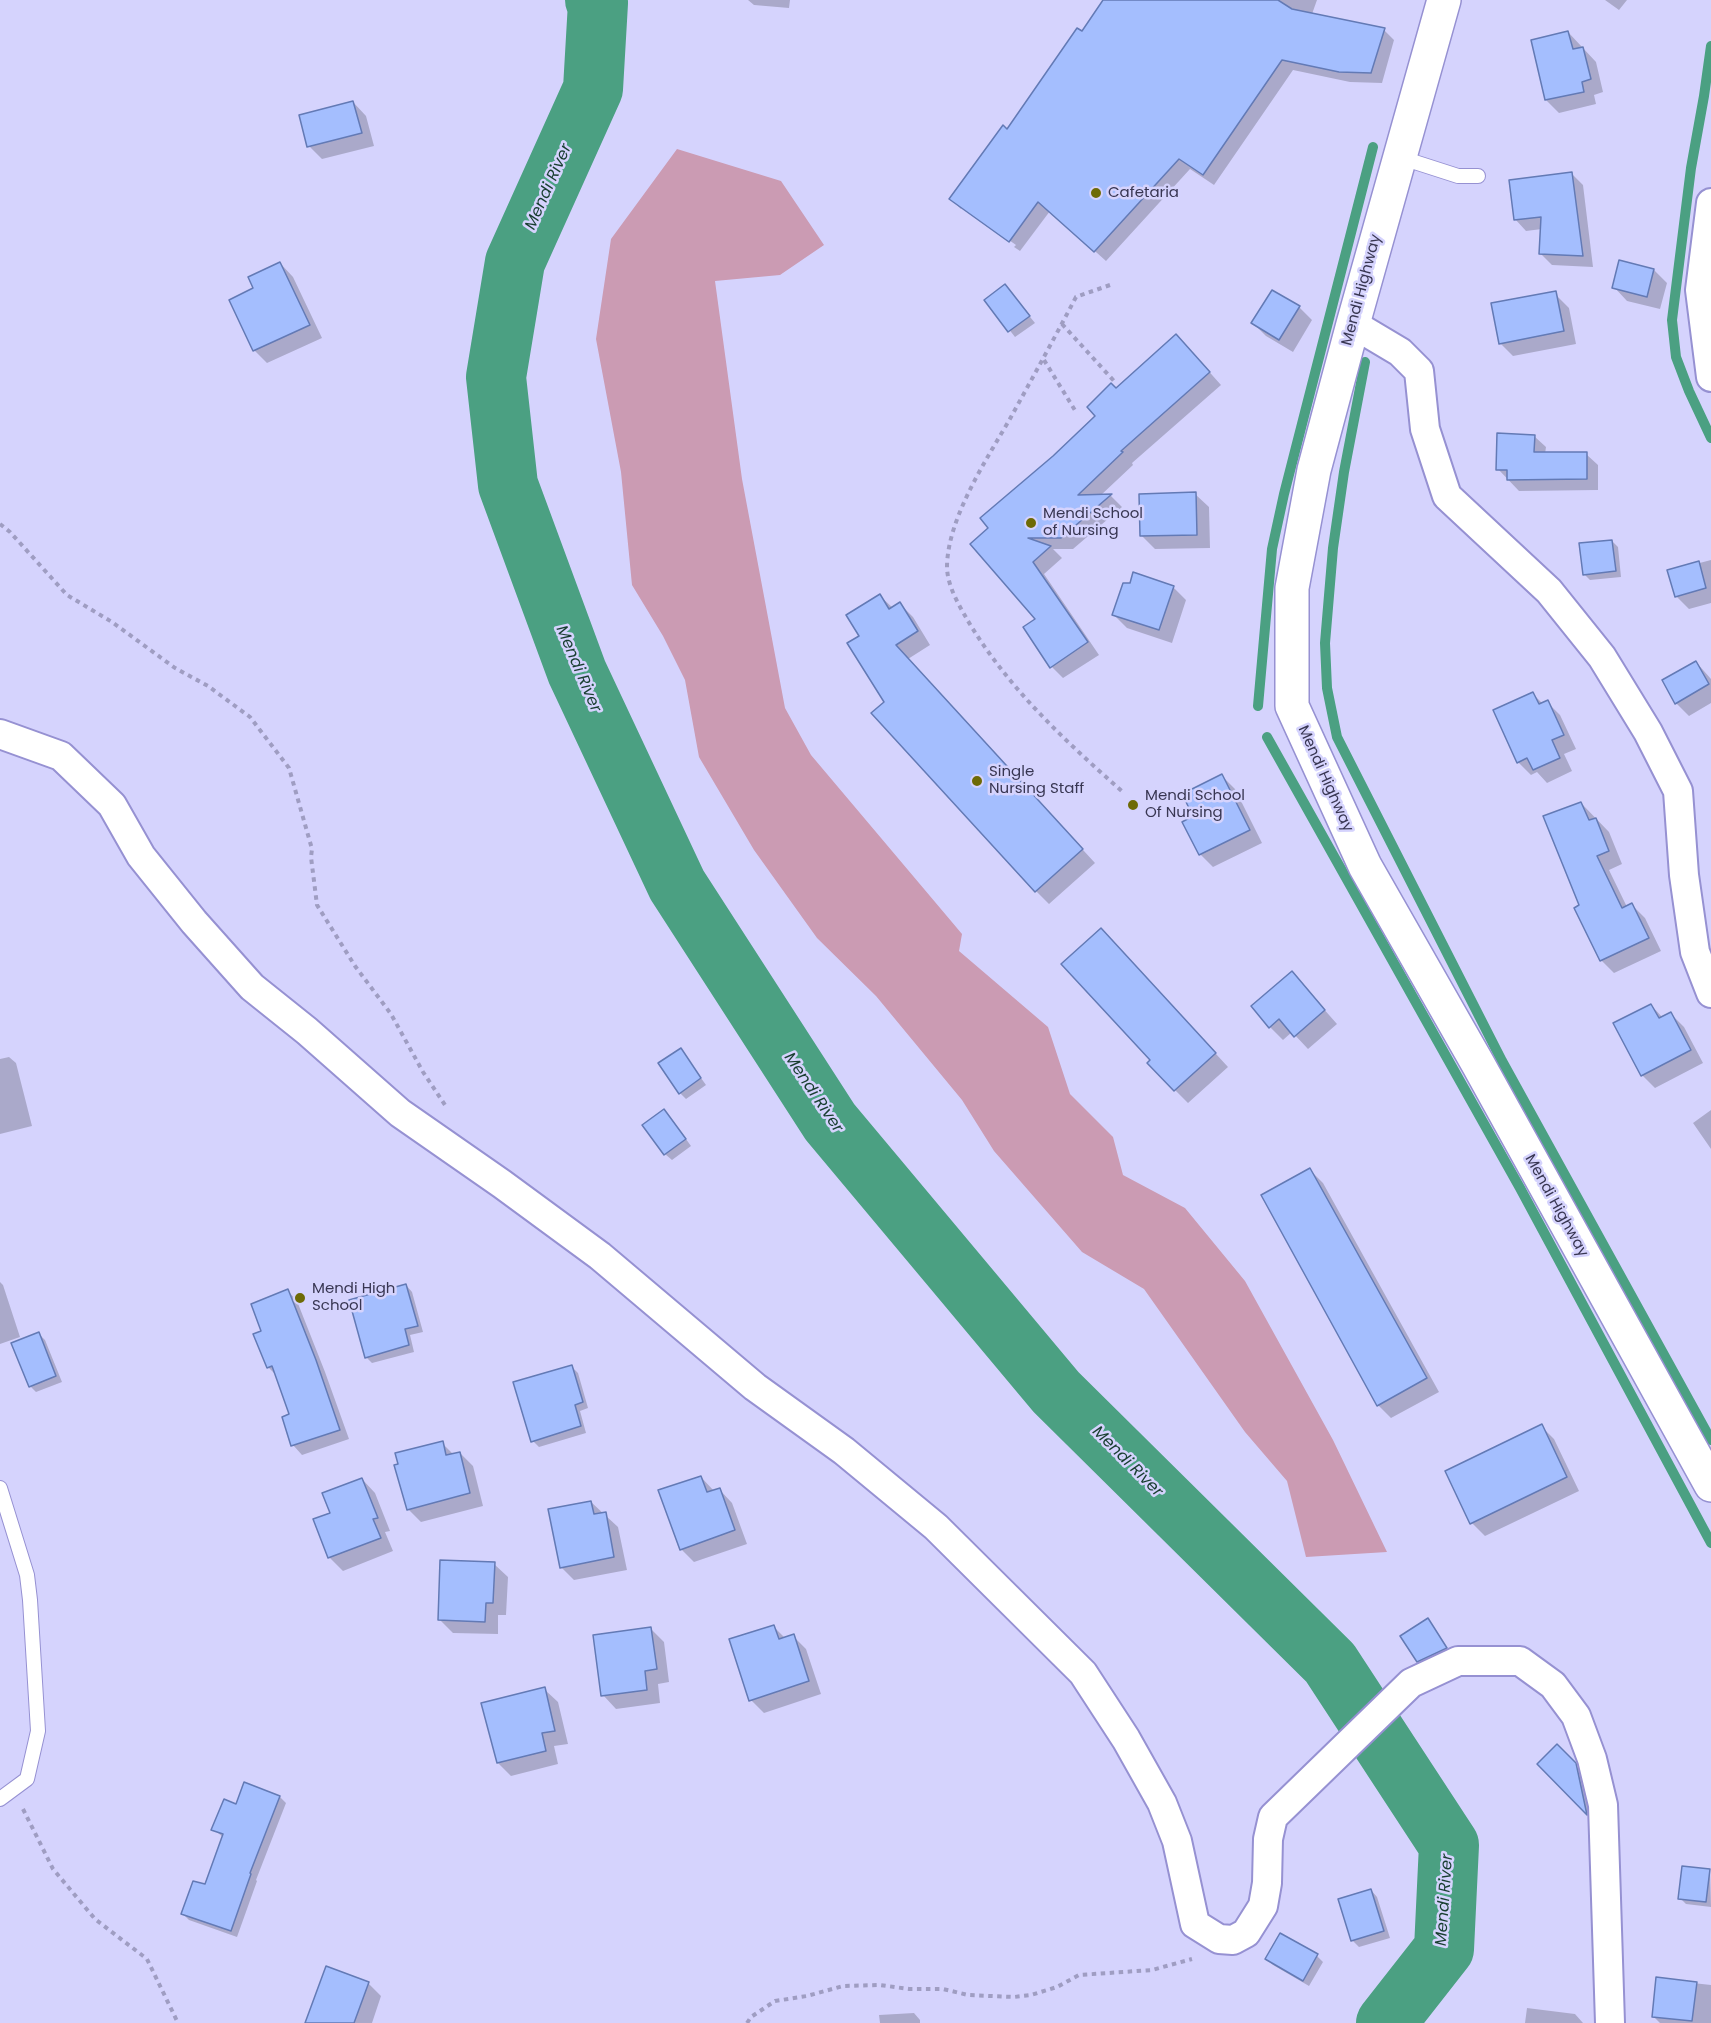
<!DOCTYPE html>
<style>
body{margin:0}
canvas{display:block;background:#d5d3fd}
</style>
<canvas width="1711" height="2023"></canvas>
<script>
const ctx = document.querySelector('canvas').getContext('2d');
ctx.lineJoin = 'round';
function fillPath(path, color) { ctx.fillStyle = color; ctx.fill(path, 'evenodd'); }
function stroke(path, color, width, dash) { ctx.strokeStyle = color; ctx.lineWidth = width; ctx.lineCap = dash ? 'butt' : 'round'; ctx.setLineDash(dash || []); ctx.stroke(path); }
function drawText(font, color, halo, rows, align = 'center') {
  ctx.font = font + ' Poppins,sans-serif'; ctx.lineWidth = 5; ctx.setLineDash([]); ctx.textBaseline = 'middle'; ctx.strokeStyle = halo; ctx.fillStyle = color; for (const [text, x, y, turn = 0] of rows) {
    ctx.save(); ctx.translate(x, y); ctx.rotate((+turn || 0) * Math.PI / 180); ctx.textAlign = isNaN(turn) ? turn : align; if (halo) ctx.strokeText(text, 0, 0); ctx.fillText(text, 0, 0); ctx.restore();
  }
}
fillPath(new Path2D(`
 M677,149L781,181L824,245L780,275L715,281L742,479L785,708L811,755L962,934L959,951L1048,1027L1070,1094L1113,1137L1123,1175L1185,1208L1245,1281L1333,1440L1387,1552L1306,1557L1287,1481L1245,1432L1144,1289L1082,1252L994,1151L962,1100L876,996L817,938L754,850L699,757L685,680L663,636L632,585L621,472L596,339L611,239Z`), '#cb9bb3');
fillPath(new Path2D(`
 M748,0H790L789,8L754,5Z
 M1106,0H1317L1312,14L1384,30L1394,40L1382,83L1350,82L1293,70L1214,185L1190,169L1106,261L1050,211L1020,251L1014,247L1016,245L961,206V209L951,199L1007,131Z
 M1605,0H1627L1619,10Z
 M1568,32L1596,62L1603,92L1594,95L1596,104L1559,113L1546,100Z
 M353,102L366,116L374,146L322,159L309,146Z
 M1572,174L1583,185L1593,267L1552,265L1540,253L1542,229L1526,231L1515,219Z
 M280,263L293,277L322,338L267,363L254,350L255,289Z
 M1654,270L1667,283L1660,309L1627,301L1614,287Z
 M1005,286L1035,323L1015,337L986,300Z
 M1556,295L1569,308L1576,344L1513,356L1500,343Z
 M1299,307L1312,320L1293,352L1266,336L1253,323Z
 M1188,348L1221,385L1132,463L1133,465L1100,496H1111L1122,507L1073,549H1053L1062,558L1044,574L1099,655L1063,678L1052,667L1037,619L991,528L1054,457L1097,416L1115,389Z
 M1534,436L1546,447L1545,454H1586L1598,465V490L1519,491L1498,469Z
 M1195,494L1209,507L1210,548L1155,549L1142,536Z
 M1612,541L1618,547L1621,577L1590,580L1584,574Z
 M1711,560V603L1689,609L1676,596L1669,571Z
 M1173,587L1186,600L1172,643L1127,628L1114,615Z
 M880,596L893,608L900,604L913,617L930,645L908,659L1095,863L1049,904L1036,891L885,702L861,636Z
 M1696,662L1711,679V703L1689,716L1676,703Z
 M1533,694L1543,704L1547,702L1560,715L1576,749L1564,754L1572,771L1547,783L1537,772L1531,775L1518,762Z
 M1222,776L1235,789L1262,843L1213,867L1200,854L1195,817Z
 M1581,803L1609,832L1622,864L1609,870L1627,907L1632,905L1645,918L1661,951L1614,973L1601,960L1581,906Z
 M1114,943L1228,1067L1188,1103L1175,1090L1152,1060Z
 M1292,973L1337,1024L1308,1049L1292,1032L1283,1040L1270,1027Z
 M1651,1005L1663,1018L1671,1014L1684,1027L1703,1063L1655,1088L1642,1075Z
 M681,1050L706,1085L686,1099L680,1093Z
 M9,1057L16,1063L32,1126L0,1134V1059Z
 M1711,1110V1149L1693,1123Z
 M670,1117L691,1146L672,1160L665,1154Z
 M1310,1170L1323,1183L1439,1392L1391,1418L1378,1405Z
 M0,1282L3,1285L20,1337L0,1344Z
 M406,1285L412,1292L423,1332L410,1335L414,1352L372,1363L366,1357Z
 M288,1291L297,1301L325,1372L349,1439L302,1455L293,1445L291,1415L277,1376L268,1367Z
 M39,1334L45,1340L62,1382L36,1392L30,1386Z
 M571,1366L578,1373L588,1408L580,1411L586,1433L539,1447L533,1441Z
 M1541,1426L1554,1439L1579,1491L1485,1536L1472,1523Z
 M442,1443L454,1455L460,1453L473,1466L483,1506L421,1522L408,1509Z
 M701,1477L714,1491L719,1489L732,1503L747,1544L694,1562L681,1549Z
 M362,1479L375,1493L390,1531L385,1532L393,1551L343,1571L329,1557L332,1514Z
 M591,1502L618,1527L627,1570L574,1580L561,1567Z
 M494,1564L508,1577L506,1615H498V1634L453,1633L440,1620Z
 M1427,1620L1434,1627L1451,1655L1424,1667L1418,1661Z
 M774,1627L786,1639L793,1636L806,1649L821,1694L764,1713L751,1700Z
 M651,1629L664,1642L669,1682L658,1684L660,1703L616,1709L603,1695Z
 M544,1689L558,1702L568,1744L554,1746L558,1764L511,1776L498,1763Z
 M1557,1746L1582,1771L1591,1817L1539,1764Z
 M245,1783L280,1797L286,1803L256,1880L257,1881L237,1937L189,1920L183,1914L206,1886L223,1837L213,1829L236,1806Z
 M1710,1870L1711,1907L1686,1904L1680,1898Z
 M1371,1890L1377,1897L1390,1938L1359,1947L1352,1940Z
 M1281,1935L1317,1956L1323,1962L1309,1986L1273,1965L1267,1959Z
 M1657,1979L1711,1985V2023H1660L1653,2016Z
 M368,1983L381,1996L372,2023H307Z
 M1527,2008L1575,2014L1583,2023H1525Z
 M914,2013L920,2020V2023H880L879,2015Z`), '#0003');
stroke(new Path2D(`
 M1711,46L1704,96L1691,168L1672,320L1676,357L1689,391L1711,438
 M1365,362L1344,472L1333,548L1325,643L1327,688L1337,737L1502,1061L1711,1440
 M1258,706L1272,549L1284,494L1373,147
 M1267,737L1520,1188L1711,1543`), '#4ba082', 10);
stroke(new Path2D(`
 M595,0L598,3L593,89L515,262L496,377L508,485L577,672L677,885L830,1122L1056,1392L1330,1663L1449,1845L1444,1949L1386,2023`), '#4ba082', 60);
const building = new Path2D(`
 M1103,0H1278L1292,9L1385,28L1371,73L1339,72L1282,60L1203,175L1179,159L1094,252L1038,202L1009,242L949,199L1003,125L1007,129L1077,28L1082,31Z
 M1568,31L1573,49L1583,47L1591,79L1582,82L1584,92L1545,100L1531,40Z
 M353,101L362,133L307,147L299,115Z
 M1572,172L1583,256L1539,254L1541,217L1514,220L1509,180Z
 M1619,260L1654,269L1647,297L1612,288Z
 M280,262L310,325L253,351L229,300L253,288L248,277Z
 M1005,284L1030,316L1008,332L984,300Z
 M1272,290L1300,306L1279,340L1251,323Z
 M1556,291L1564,331L1499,344L1491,303Z
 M1176,334L1210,372L1121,451L1123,452L1078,495L1112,494L1061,538H1028L1051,546L1033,562L1088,642L1050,668L1023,627L1035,619L970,544L988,528L980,518L1053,456L1095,416L1087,407L1111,383L1116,388Z
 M1497,433L1535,435L1534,452H1587V479L1507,480V470H1496Z
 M1196,492L1197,535L1140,536L1139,494Z
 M1612,540L1616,571L1583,575L1579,543Z
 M1699,561L1706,588L1675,597L1667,570Z
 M1133,572L1174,586L1159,630L1112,615L1123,583H1130Z
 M880,594L889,609L900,602L918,631L896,645L1083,849L1035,892L871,713L884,702L847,643L859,636L846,615Z
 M1696,661L1709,684L1675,704L1662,680Z
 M1533,692L1539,704L1548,700L1564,735L1552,740L1560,758L1533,770L1527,758L1517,763L1493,710Z
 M1222,774L1250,830L1199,855L1182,822L1193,816L1182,794Z
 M1581,802L1589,820L1596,818L1609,851L1597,856L1622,908L1632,903L1649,938L1600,961L1574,908L1579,905L1543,816Z
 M1101,928L1216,1053L1174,1091L1147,1063L1150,1060L1061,964Z
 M1292,971L1325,1010L1294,1037L1279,1019L1269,1028L1251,1006Z
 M1651,1004L1659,1018L1671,1012L1691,1050L1641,1076L1613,1023Z
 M681,1048L701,1078L679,1094L658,1063Z
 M664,1109L686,1139L664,1155L642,1125Z
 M1310,1168L1427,1378L1377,1406L1261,1195Z
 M406,1284L418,1326L405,1329L409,1345L365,1358L349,1300Z
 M288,1289L316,1360L340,1430L291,1446L282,1417L289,1414L272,1366L267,1368L253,1334L261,1331L251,1304Z
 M39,1332L56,1376L29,1387L11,1343Z
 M572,1365L583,1402L575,1405L581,1426L531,1442L513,1382Z
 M1542,1424L1567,1477L1470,1524L1445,1471Z
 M443,1441L446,1455L460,1452L470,1493L407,1510L394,1465L398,1464L395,1453Z
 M701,1476L707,1492L720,1488L735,1530L680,1550L658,1490Z
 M362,1478L378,1518L373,1519L381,1538L328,1558L313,1519L330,1513L322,1493Z
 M591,1501L594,1514L606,1512L614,1557L560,1568L548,1509Z
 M440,1560L495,1562L493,1603H486L485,1622L438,1620Z
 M1428,1618L1447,1648L1417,1662L1400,1636Z
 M774,1625L779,1639L794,1634L809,1681L749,1701L729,1639Z
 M651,1627L657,1669L645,1671L647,1690L601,1696L593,1635Z
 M545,1687L555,1731L542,1733L546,1751L497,1763L481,1703Z
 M1557,1744L1576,1763L1587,1815L1537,1764Z
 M244,1782L280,1796L250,1873L251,1874L231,1931L181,1914L193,1881L205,1884L223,1834L211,1830L224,1799L236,1804Z
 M1682,1866L1710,1869L1706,1902L1678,1899Z
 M1371,1889L1384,1931L1351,1941L1338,1899Z
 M1280,1933L1318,1954L1303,1981L1265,1959Z
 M326,1966L369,1982L354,2023H305Z
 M1656,1977L1697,1982L1692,2021L1652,2017Z`);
fillPath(building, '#a4befe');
stroke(building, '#637ab5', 1.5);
const service = new Path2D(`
 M1399,157L1458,176H1478
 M0,1488L27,1575L30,1600L38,1731L27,1779L0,1799`);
const minor = new Path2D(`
 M1711,203L1700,290L1711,377
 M1353,324L1400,352L1419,371L1425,429L1447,496L1549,591L1602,657L1648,732L1678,791L1684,875L1695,952L1711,993
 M0,734L61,756L112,805L141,856L194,922L252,987L307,1031L400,1113L502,1184L600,1256L755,1387L844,1451L936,1527L1083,1673L1126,1739L1162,1803L1177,1841L1195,1924L1219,1939L1233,1940L1246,1933L1263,1906L1267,1883L1268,1839L1273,1817L1411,1683L1458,1661H1520L1553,1685L1576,1716L1592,1759L1603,1805L1610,2023`);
const secondary = new Path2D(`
 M1444,0L1353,324L1314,470L1292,588V706L1365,866L1478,1064L1711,1485`);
stroke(service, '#9691d2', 16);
stroke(minor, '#9691d2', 32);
stroke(secondary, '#9691d2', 36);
stroke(new Path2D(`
 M1110,285L1076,297C1055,337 1033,377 1011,417C987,459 948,517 947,566C947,586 959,605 968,621C1008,688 1065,741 1123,792
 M1062,324L1114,381
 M1044,360L1076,412
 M0,524L10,532L67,595L112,622L175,668L208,686L250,717L289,768L312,849L311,857L317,905L355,966L391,1014L423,1072L445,1105
 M23,1809L53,1869L95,1919L147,1959L178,2023
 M747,2023L751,2017L775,2001L807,1996L843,1986L880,1985L909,1989H943L968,1995L1014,1997L1031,1995L1057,1987L1079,1975L1152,1970L1192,1959`), '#9f9dc2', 4, [4.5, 4.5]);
stroke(service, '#fff', 14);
stroke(minor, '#fff', 28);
stroke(secondary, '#fff', 33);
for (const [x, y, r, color] of [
 [1096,193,6,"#6e6a06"],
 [1031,523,6,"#6e6a06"],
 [977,781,6,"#6e6a06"],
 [1133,805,6,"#6e6a06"],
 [300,1298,6,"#6e6a06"]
]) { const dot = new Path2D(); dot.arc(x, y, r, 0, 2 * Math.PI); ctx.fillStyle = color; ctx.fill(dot); stroke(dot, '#d5d3fd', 2); }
drawText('15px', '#383652', '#d5d3fd', [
 ["Cafetaria",1108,193],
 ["Mendi School",1043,514],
 ["of Nursing",1043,531],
 ["Single",989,772],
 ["Nursing Staff",989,789],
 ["Mendi School",1145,796],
 ["Of Nursing",1145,813],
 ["Mendi High",312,1289],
 ["School",312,1306]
], 'left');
drawText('15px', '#383652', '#d5d3fd', [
 ["Mendi Highway",1362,290,-75],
 ["Mendi Highway",1325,779,66],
 ["Mendi Highway",1556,1206,61]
]);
drawText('italic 16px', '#183e30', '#d5d3fd', [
 ["Mendi River",549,187,-66],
 ["Mendi River",578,669,67],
 ["Mendi River",813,1093,56],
 ["Mendi River",1127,1462,45],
 ["Mendi River",1445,1900,-86]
]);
</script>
